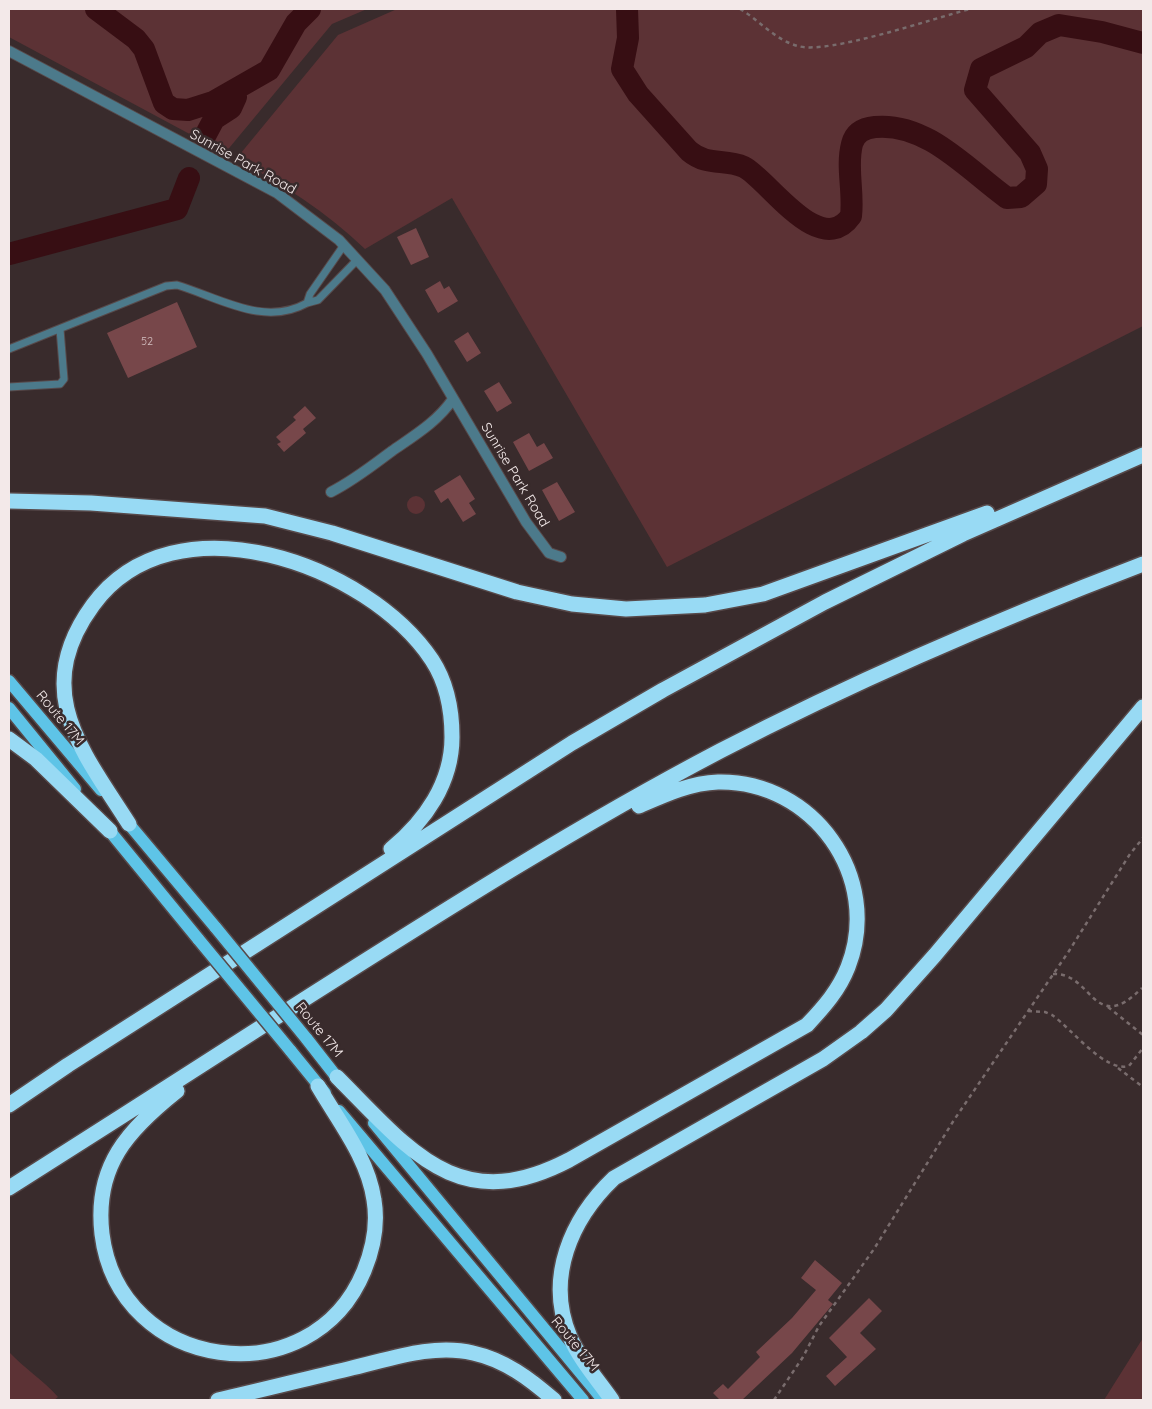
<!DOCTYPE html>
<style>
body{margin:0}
#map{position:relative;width:1152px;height:1409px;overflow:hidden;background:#392b2c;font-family:Quicksand,sans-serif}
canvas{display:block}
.frame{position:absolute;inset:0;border:10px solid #f3e9e9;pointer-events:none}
</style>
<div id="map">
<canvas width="1152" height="1409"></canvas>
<div class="frame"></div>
</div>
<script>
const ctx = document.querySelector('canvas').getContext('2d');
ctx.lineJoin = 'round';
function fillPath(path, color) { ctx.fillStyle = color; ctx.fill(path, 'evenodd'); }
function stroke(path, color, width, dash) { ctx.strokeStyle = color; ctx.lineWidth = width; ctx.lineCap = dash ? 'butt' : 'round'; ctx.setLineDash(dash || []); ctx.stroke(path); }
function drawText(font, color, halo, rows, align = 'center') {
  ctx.font = font + ' Quicksand,sans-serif'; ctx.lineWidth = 5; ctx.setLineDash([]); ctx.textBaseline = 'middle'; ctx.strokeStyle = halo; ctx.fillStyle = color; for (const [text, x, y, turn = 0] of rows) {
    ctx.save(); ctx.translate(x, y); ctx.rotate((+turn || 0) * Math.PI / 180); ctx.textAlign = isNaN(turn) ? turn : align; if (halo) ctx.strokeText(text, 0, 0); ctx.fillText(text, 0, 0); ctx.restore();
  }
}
fillPath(new Path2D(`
 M9,9H367L332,24L225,153L9,37Z
 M397,9H1143V326L667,567L452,198L365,249C326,212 283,184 236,159L338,35Z
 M407 505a9 9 0 1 1 18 0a9 9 0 1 1-18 0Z
 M1143,1338V1400H1104Z
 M9,1352C24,1368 43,1380 58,1397L54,1400H9Z`), '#5c3235');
stroke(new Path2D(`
 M96,9L136,39L144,49L164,103L173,109L188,110L213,102L269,70L296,23L310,9
 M627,9L628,38L622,69L638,94L689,151C708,167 724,158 744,167C768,179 820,260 851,216C854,192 846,167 852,144C855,132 865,128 875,127C927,122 968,170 1007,198L1021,197L1036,184L1037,169L1030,153L975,90L981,69L1026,47L1040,33L1059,25L1102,32L1143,43
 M205,136L214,119L231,108L236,97
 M9,254L177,209L189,178`), '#370e13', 22);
fillPath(new Path2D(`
 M416,228L429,257L411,265L397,237Z
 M440,281L444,289L449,286L458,301L438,313L425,290Z
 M177,302L197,347L128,378L107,333Z
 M468,332L481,353L467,362L454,341Z
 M499,382L512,403L497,412L484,391Z
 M305,406L316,418L303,429L306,433L284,452L277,444L281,442L276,437L296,420L293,417Z
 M529,433L537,447L544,443L553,458L529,471L513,442Z
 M460,475L475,499L469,503L476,514L463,522L448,498L441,503L434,491Z
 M557,482L575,512L559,521L542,490Z
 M815,1260L842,1283L828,1300L833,1304L792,1353L742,1400H720L713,1393L723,1384L728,1389L760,1357L756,1352L792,1318L816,1290L801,1278Z
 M869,1298L882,1311L860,1333L876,1349L835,1386L826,1376L847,1357L829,1338Z`), '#77474a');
const lane = new Path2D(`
 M344,245L310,294L307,303L318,300L358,259
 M9,349L166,286L177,285C220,298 264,327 307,303
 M9,387L60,384L64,379L60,329`);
const street = new Path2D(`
 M9,51L277,193L339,240L385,290L427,354L526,522L549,553L561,557
 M331,492C353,481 372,466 392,451C415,435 437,422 453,399`);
const primary = new Path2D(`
 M9,681L101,790
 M9,708L75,789
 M123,817L216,928
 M104,824L199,940
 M306,1038L342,1084
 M290,1050L325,1093
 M339,1111L583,1400
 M374,1123L603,1400`);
const highway = new Path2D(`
 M9,501L91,503L265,516L332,533L517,592L572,604L626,609L705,605L763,594L987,513
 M9,739L36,759L110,831
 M129,824C82,750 30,691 93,605C174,494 368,564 432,660C447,683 452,710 452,737C452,783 425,821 391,849
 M337,1077C409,1149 458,1218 569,1160L807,1025C824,1007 839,990 848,967C883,877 813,780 718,782C690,783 664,795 639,806
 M177,1091C128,1130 94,1166 102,1234C119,1372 311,1399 364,1271C373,1249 378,1224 374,1200C368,1158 339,1122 318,1086
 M9,1105L68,1065L572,743L663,690L825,602L963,534L1143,455
 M9,1188C110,1124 210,1060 311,995C445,910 579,825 720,751C857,680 999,619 1143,564
 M218,1400C262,1390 305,1379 348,1369C388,1360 432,1343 473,1353C505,1360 530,1379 554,1400
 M612,1400C598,1380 580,1360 570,1337C545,1278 571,1219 614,1178L823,1059L861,1032L886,1010L935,955L1143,707`);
stroke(lane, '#57494a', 9);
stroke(street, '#57494a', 12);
stroke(primary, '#57494a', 15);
stroke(highway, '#57494a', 18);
stroke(new Path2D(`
 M740,9C759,20 775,40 798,46C828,55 934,18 970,9
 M1053,974C1093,972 1093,1037 1142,988
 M1108,1007L1143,1035
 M1028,1011L1045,1012L1052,1015C1071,1028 1105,1073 1129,1066L1143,1048
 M1118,1068L1143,1087
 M774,1400L803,1357L819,1326L874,1249L954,1120L1069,951L1130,854L1143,838`), '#796c6d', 2.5, [4, 4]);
stroke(lane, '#4c7a8b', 7);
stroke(street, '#4c7a8b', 10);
stroke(primary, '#5ec4e7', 12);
stroke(highway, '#98daf4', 15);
const primaryBridge = new Path2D(`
 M216,928L306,1038
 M199,940L290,1050`);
stroke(primaryBridge, '#57494a', 15, []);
stroke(primaryBridge, '#5ec4e7', 12);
drawText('11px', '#d4c0c1', null, [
 ["52",147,342]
]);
drawText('14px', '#f3e9e9', '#392b2c', [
 ["Sunrise Park Road",243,162,29],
 ["Sunrise Park Road",515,475,59],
 ["Route 17M",60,718,50],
 ["Route 17M",319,1030,51],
 ["Route 17M",575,1344,50]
]);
</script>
